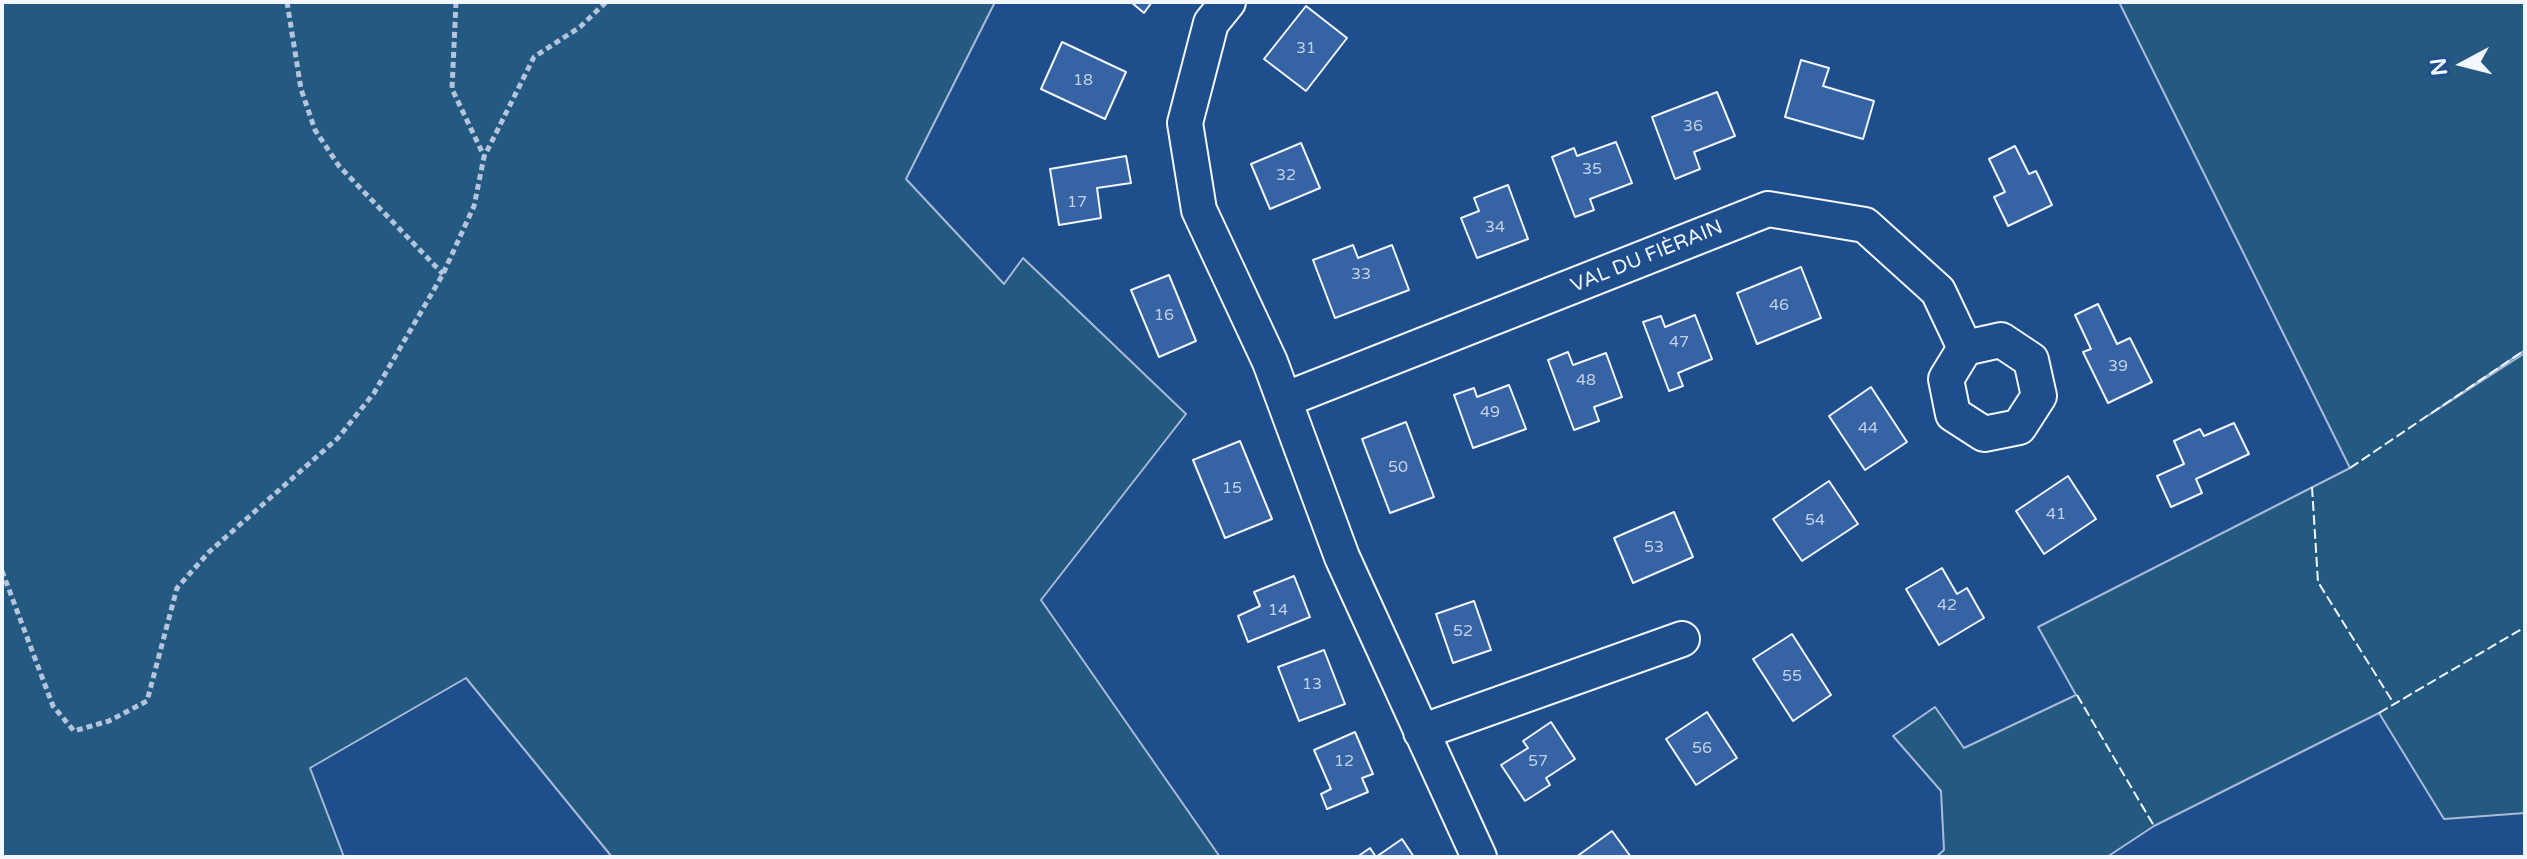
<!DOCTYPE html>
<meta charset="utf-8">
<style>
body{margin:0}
#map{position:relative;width:2527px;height:859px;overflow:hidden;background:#1f4e8c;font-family:"Varela Round",sans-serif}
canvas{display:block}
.frame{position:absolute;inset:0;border:4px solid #f2f6ff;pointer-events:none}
.north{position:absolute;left:2423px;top:24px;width:80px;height:80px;-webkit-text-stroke:6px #1f4e8c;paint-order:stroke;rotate:263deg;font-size:22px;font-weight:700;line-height:32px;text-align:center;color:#f2f6ff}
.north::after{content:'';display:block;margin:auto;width:28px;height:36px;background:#f2f6ff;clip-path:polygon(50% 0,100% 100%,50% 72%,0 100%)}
</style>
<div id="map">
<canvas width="2527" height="859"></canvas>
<div class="frame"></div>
<div class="north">N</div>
</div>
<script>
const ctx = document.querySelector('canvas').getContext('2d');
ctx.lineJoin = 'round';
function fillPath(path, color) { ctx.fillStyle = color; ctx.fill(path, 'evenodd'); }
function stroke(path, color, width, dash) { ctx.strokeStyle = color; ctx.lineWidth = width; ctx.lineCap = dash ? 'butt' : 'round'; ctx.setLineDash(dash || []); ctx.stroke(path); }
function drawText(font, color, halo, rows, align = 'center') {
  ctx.font = font + ' "Varela Round",sans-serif'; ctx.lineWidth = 6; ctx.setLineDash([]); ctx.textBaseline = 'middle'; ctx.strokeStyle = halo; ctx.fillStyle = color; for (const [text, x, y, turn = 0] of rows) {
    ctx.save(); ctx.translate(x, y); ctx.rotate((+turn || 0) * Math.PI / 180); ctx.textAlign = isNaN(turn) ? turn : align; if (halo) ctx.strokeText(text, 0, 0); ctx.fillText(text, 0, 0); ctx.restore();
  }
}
const green = new Path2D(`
 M2,2H995L906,179L1004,284L1023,258L1186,414L1041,600L1220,857H612L466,678L310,768L344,857H2Z
 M2119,2H2525V350L2429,415L2525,353V813L2444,819L2379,713L2154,826L2107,857H1936L1944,850L1941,791L1893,736L1935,707L1964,748L2076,695L2038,627L2350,468Z`);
fillPath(green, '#245a82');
stroke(green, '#a8bbd7', 2);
const building = new Path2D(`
 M1131,2H1152L1144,13Z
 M1306,6L1347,38L1306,91L1264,59Z
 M1062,42L1126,72L1105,119L1041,89Z
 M1801,60L1829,68L1823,86L1874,101L1863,139L1785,117Z
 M1717,92L1735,136L1694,152L1700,169L1675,179L1652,117Z
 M1616,142L1632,183L1590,199L1594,210L1575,217L1552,157L1574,148L1577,156Z
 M1301,143L1320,188L1270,209L1251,164Z
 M2015,146L2029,174L2036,171L2052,205L2008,226L1994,197L2005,192L1989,159Z
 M1126,156L1131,183L1097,188L1101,218L1059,225L1050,169Z
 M1508,185L1528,239L1477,258L1461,218L1479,211L1474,198Z
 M1353,245L1358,258L1392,245L1409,290L1335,318L1313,260Z
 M1801,267L1821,318L1757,344L1737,293Z
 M1169,275L1196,341L1159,357L1131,290Z
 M2098,304L2117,344L2130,338L2152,382L2108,403L2083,352L2091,349L2075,315Z
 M1695,315L1712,359L1678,373L1683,386L1669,391L1643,322L1661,316L1665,327Z
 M1568,352L1573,365L1606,353L1622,397L1594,407L1599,421L1574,430L1548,360Z
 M1509,385L1526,429L1473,448L1454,395L1474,388L1477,397Z
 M1871,387L1907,442L1865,470L1829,416Z
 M1406,422L1434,497L1390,513L1362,439Z
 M2234,423L2249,454L2196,479L2202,493L2171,507L2157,476L2184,464L2174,441L2200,429L2204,436Z
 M1240,441L1272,519L1225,538L1193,460Z
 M2068,476L2096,519L2044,554L2016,511Z
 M1829,481L1858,524L1802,561L1773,519Z
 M1674,512L1693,557L1633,583L1614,538Z
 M1942,568L1957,594L1967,588L1984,618L1939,645L1906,589Z
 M1294,576L1310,617L1248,642L1238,616L1260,606L1254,592Z
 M1474,601L1491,650L1453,663L1436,614Z
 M1792,634L1831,695L1793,721L1753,659Z
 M1324,650L1345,704L1299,721L1278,667Z
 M1707,712L1737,758L1696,785L1666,739Z
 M1551,722L1575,759L1546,778L1550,785L1525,801L1501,765L1528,748L1523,741Z
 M1355,732L1373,774L1362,778L1368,792L1327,809L1321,794L1331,789L1314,750Z
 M1612,831L1631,857H1576Z
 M1402,839L1414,857H1357L1370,848L1376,857Z`);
fillPath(building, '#3563a3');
stroke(building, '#f2f6ff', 2);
const minor = new Path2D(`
 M1228,2L1211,23L1185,123L1199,210L1270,362L1342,557L1479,857
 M2001,340L2031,360L2039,396L2019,427L1984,434L1953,414L1946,379L1965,348Z
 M1284,400L1768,209L1865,225L1938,291L1965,348
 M1421,732L1682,639`);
stroke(minor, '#f2f6ff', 38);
stroke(new Path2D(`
 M287,2L301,89L315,130L339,166L443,274
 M456,2L452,89L484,156
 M2,571L53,706L74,731L109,721L147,701L177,588L209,552L338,438L374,393L443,274L474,206L484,157L534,57L580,27L606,2`), '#b3c4dc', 5, [6, 4]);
stroke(minor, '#1f4e8c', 34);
stroke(new Path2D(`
 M2350,468L2525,350
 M2312,487L2318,582L2394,704
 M2077,695L2154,826
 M2379,713L2525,627`), '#f2f6ff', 2, [10, 4]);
drawText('16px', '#c3d1e8', null, [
 ["31",1306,49],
 ["18",1083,81],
 ["36",1693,127],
 ["35",1592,170],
 ["32",1286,176],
 ["17",1077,203],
 ["34",1495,228],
 ["33",1361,275],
 ["46",1779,306],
 ["16",1164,316],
 ["47",1679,343],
 ["39",2118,367],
 ["48",1586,381],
 ["49",1490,413],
 ["44",1868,429],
 ["50",1398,468],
 ["15",1232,489],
 ["41",2056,515],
 ["54",1815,521],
 ["53",1654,548],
 ["42",1947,606],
 ["14",1278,611],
 ["52",1463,632],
 ["55",1792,677],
 ["13",1312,685],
 ["56",1702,749],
 ["12",1344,762],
 ["57",1538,762]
]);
drawText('20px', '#f2f6ff', '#1f4e8c', [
 ["VAL DU FIÈRAIN",1647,257,-22]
]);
</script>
